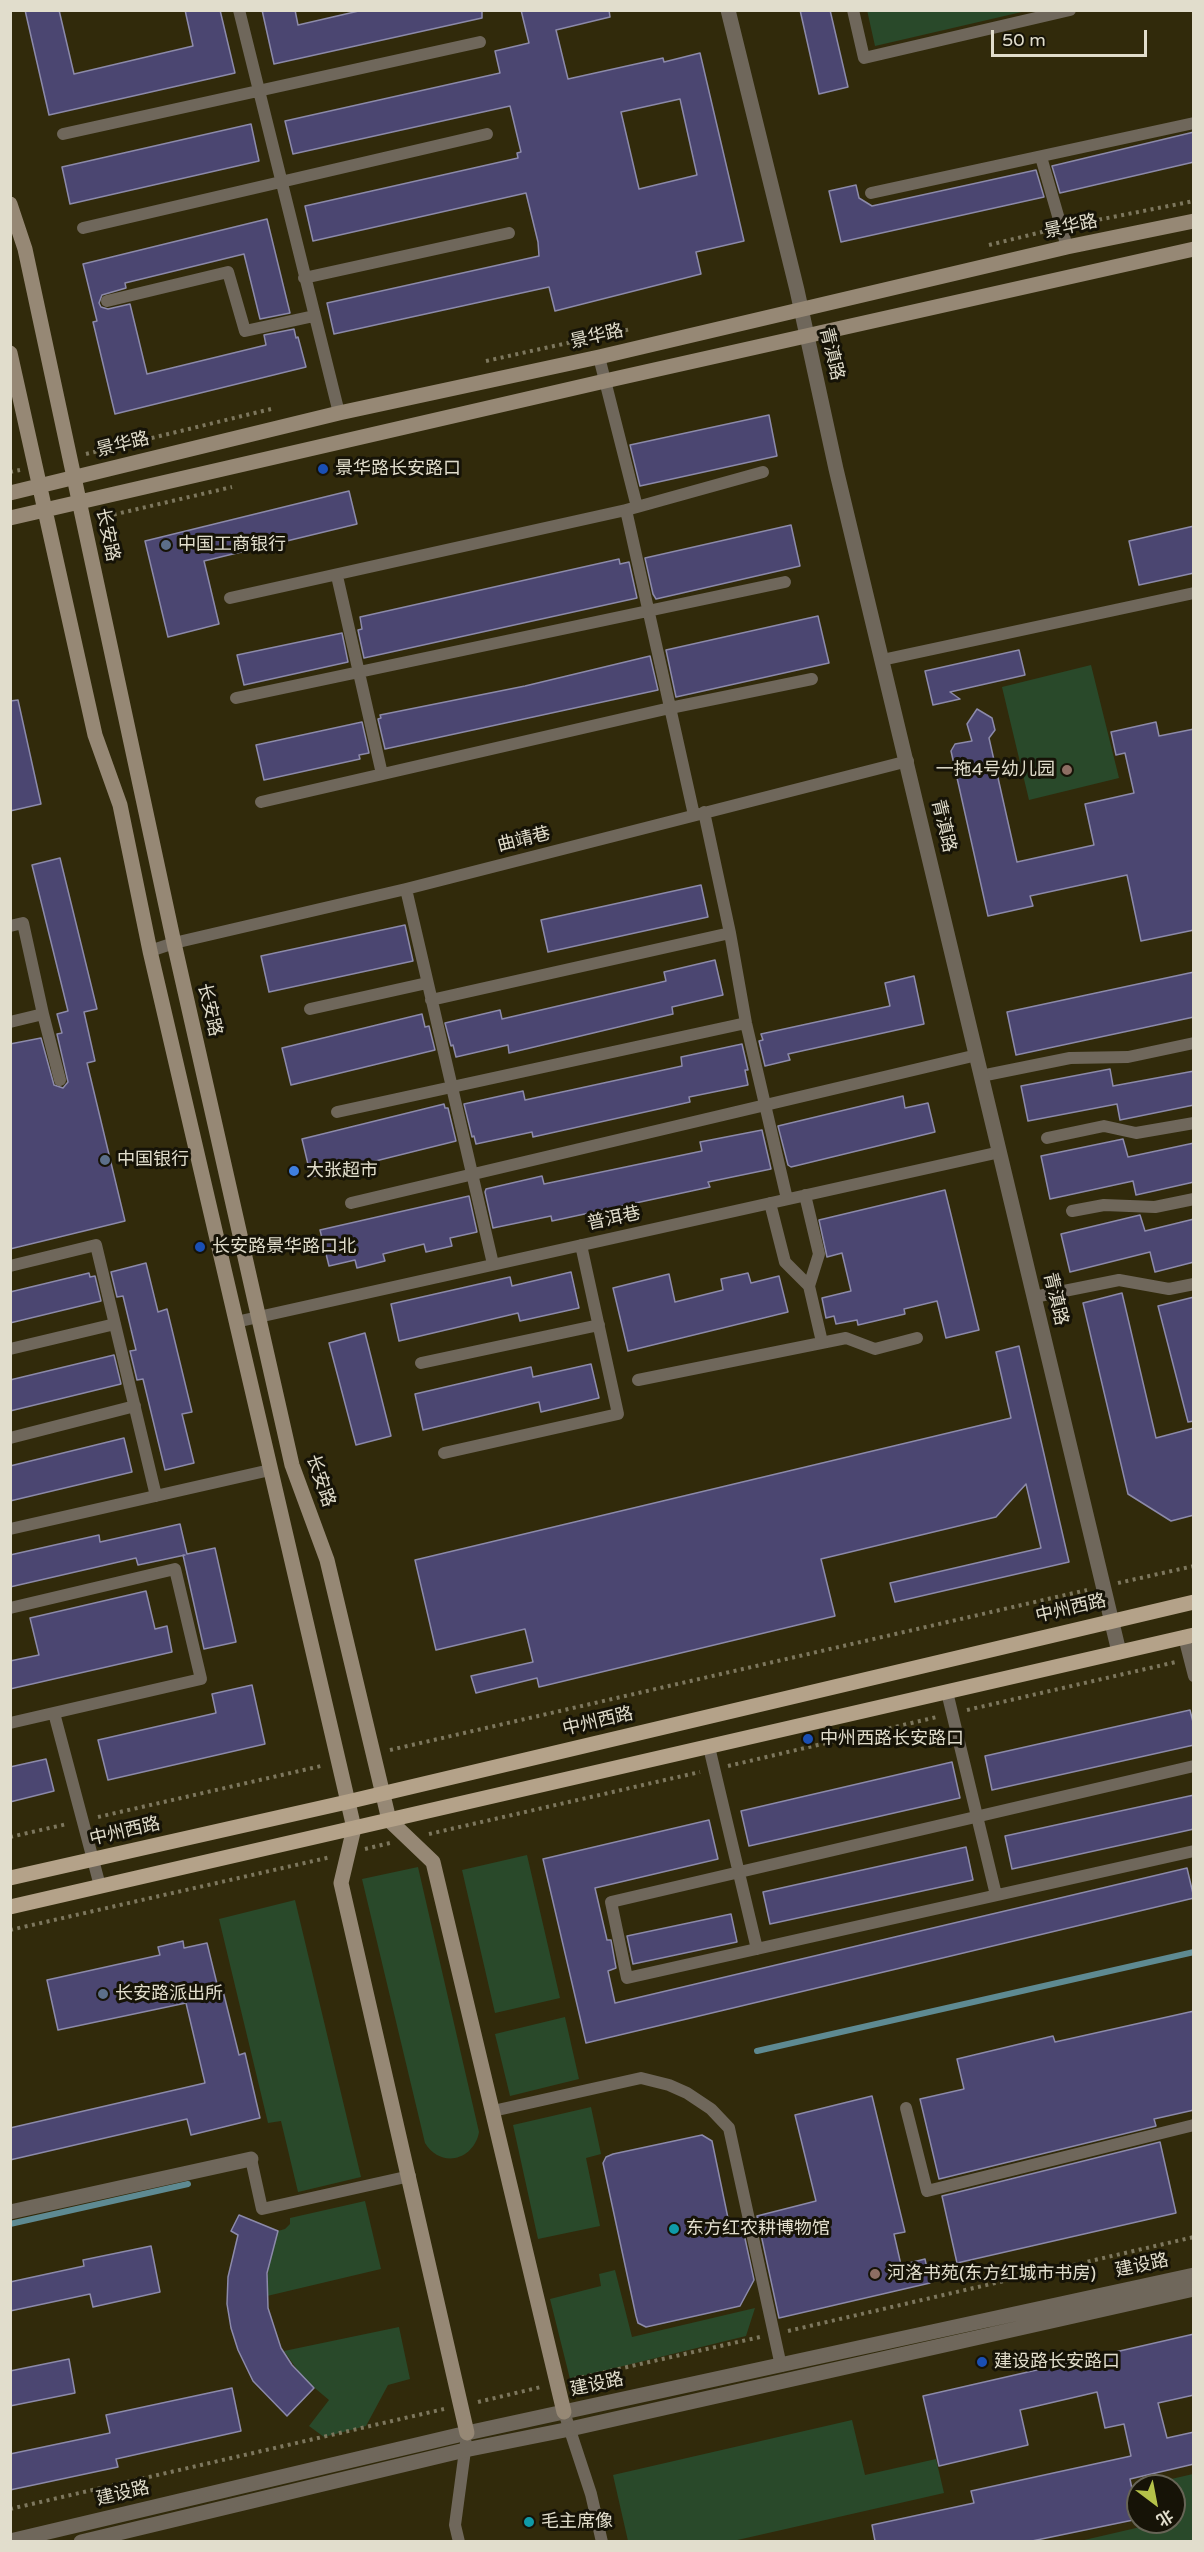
<!DOCTYPE html>
<meta charset="utf-8">
<style>
body{margin:0}
#map{position:relative;width:1204px;height:2552px;overflow:hidden;background:#312a0b;font-family:"Varela Round","Noto Sans SC",sans-serif}
canvas{display:block}
.frame{position:absolute;inset:0;border:12px solid #e1ddcc;pointer-events:none}
.north{position:absolute;left:1126px;top:2474px;width:60px;height:60px;box-sizing:border-box;background:#161307;border:2px solid #676456;border-radius:50%;rotate:148deg;font-size:16px;font-weight:700;line-height:24px;text-align:center;color:#e1ddcc}
.north::after{content:'';display:block;margin:auto;width:21px;height:27px;background:#b5c249;clip-path:polygon(50% 0,100% 100%,50% 72%,0 100%)}
.scale{position:absolute;left:991px;top:30px;width:156px;height:27px;box-sizing:border-box;border:3px solid #e1ddcc;border-top:0;padding-left:8px;font-size:18px;line-height:21px;white-space:nowrap;color:#e1ddcc;-webkit-text-stroke:4px #161307;paint-order:stroke}
</style>
<div id="map">
<canvas width="1204" height="2552"></canvas>
<div class="frame"></div>
<div class="north">北</div>
<div class="scale">50 m</div>
</div>
<script>
const ctx = document.querySelector('canvas').getContext('2d');
ctx.lineJoin = 'round';
function fillPath(path, color) { ctx.fillStyle = color; ctx.fill(path, 'evenodd'); }
function stroke(path, color, width, dash) { ctx.strokeStyle = color; ctx.lineWidth = width; ctx.lineCap = dash ? 'butt' : 'round'; ctx.setLineDash(dash || []); ctx.stroke(path); }
function drawText(font, color, halo, rows, align = 'center') {
  ctx.font = font + ' "Varela Round","Noto Sans SC",sans-serif'; ctx.lineWidth = 6; ctx.setLineDash([]); ctx.textBaseline = 'middle'; ctx.strokeStyle = halo; ctx.fillStyle = color; for (const [text, x, y, turn = 0] of rows) {
    ctx.save(); ctx.translate(x, y); ctx.rotate((+turn || 0) * Math.PI / 180); ctx.textAlign = isNaN(turn) ? turn : align; if (halo) ctx.strokeText(text, 0, 0); ctx.fillText(text, 0, 0); ctx.restore();
  }
}
fillPath(new Path2D(`
 M867,10H1026V11L875,46Z
 M1091,665L1119,778L1029,800L1002,687Z
 M527,1855L560,1998L495,2013L462,1870Z
 M418,1867L479,2132C474,2160 441,2169 425,2143L362,1879Z
 M295,1900L361,2177L298,2192L281,2121L268,2123L219,1919Z
 M565,2017L579,2079L510,2096L495,2034Z
 M591,2107L601,2154L586,2158L600,2226L538,2239L513,2125Z
 M365,2201L381,2269L267,2296C267,2272 270,2253 278,2231L285,2229L290,2224V2218Z
 M615,2270L632,2337L755,2308L746,2336L570,2379L550,2299L601,2286L599,2274Z
 M399,2327L410,2379L388,2385L366,2426L324,2437L309,2426L329,2400L304,2379L284,2351Z
 M852,2420L865,2475L936,2459L944,2493L733,2541H628L613,2475Z
 M1193,2474V2541H1080L1149,2525V2522H1174V2486H1141Z`), '#29492a');
stroke(new Path2D(`
 M757,2051L1194,1952
 M10,2224L188,2184`), '#5e8a92', 6);
const building = new Path2D(`
 M25,10H59L74,74L193,46L185,10H220L235,73L49,115Z
 M262,10H295L298,25L363,10H482V18L274,64Z
 M521,10H609L610,17L556,30L568,79L663,58L664,62L700,53L744,241L696,252L701,274L555,311L549,287L334,334L327,303L539,256L538,242L526,193L313,241L305,206L518,158L517,153L521,152L510,106L293,154L285,121L500,73L495,51L529,43ZM680,99L697,175L639,189L621,112Z
 M800,10H830L848,87L819,94Z
 M251,124L259,161L70,204L62,167Z
 M1194,132V162L1060,193L1052,166Z
 M1036,170L1044,197L841,242L829,191L856,185L859,198L872,206Z
 M267,219L290,313L260,319L244,254L125,283L126,288L102,295L99,303L101,307L108,309L130,304L147,374L266,345L264,335L294,329L296,338L298,337L306,367L115,414L93,322L97,321L83,264Z
 M769,415L777,456L640,486L630,445Z
 M349,491L357,524L204,561L219,624L168,637L145,541Z
 M791,525L800,566L656,599L653,594L645,558Z
 M1194,526V573L1139,585L1129,541Z
 M619,559L620,564L629,562L637,598L364,658L358,630L362,629L360,617Z
 M818,616L829,663L676,697L666,650Z
 M342,633L348,662L244,685L237,655Z
 M1019,650L1025,675L950,692L960,699L933,705L925,671Z
 M650,656L658,690L385,749L378,719L381,718L380,715L525,686Z
 M18,700L41,804L10,811V701Z
 M977,709L992,718L995,730L989,738L1017,862L1094,845L1085,804L1134,793L1125,753L1116,755L1111,732L1156,722L1159,736L1194,729V930L1141,941L1127,875L1030,896L1033,906L988,916L951,751L955,744L972,741L967,724Z
 M362,722L369,753L359,755L360,759L264,780L256,745Z
 M60,858L97,1009L84,1012L95,1061L87,1063L125,1221L10,1249V1044L41,1038L54,1085L63,1088L68,1082L57,1034L62,1033L57,1014L68,1011L32,865Z
 M701,885L708,917L548,952L541,920Z
 M405,925L413,961L269,992L261,956Z
 M715,960L723,995L672,1007L673,1014L509,1053L508,1045L456,1057L453,1045L451,1046L445,1023L500,1010L502,1019L666,981L664,972Z
 M1194,972V1017L1016,1055L1007,1012Z
 M914,976L924,1024L788,1054L790,1060L765,1066L759,1041L763,1040L761,1034L890,1006L885,983Z
 M422,1014L425,1027L429,1026L435,1050L291,1085L282,1048Z
 M742,1044L748,1070H745L748,1085L689,1097L690,1102L533,1137L532,1132L476,1144L474,1136L472,1137L464,1104L523,1091L525,1100L682,1066L681,1057Z
 M1110,1069L1113,1086L1194,1071V1105L1120,1120L1117,1104L1028,1121L1021,1086Z
 M903,1096L905,1108L928,1103L935,1132L791,1167L788,1165L778,1126Z
 M444,1104L445,1108H448L456,1141L311,1177L302,1139Z
 M762,1130L771,1169L708,1182L710,1187L552,1221L551,1216L493,1228L485,1192L486,1189L542,1176L544,1184L702,1151L700,1142Z
 M1123,1139L1128,1157L1194,1143V1182L1136,1195L1133,1181L1050,1199L1041,1156Z
 M945,1190L979,1330L946,1338L937,1301L904,1309L905,1314L858,1325L857,1320L836,1324L834,1316L826,1318L822,1298L851,1291L842,1253L827,1257L819,1220Z
 M469,1196L477,1232L450,1238L452,1246L426,1252L424,1244L383,1254L385,1261L357,1268L355,1260L329,1266L320,1230Z
 M1140,1215L1145,1231L1194,1219V1262L1155,1272L1150,1252L1070,1272L1061,1234Z
 M146,1263L158,1312L167,1309L192,1412L182,1414L194,1463L165,1470L143,1379L137,1380L130,1351L136,1350L123,1296L117,1297L111,1272Z
 M571,1272L579,1308L520,1321L518,1313L399,1341L391,1304L510,1277L512,1286Z
 M89,1273L90,1277L95,1276L101,1301L10,1323V1292Z
 M748,1273L751,1283L779,1276L788,1312L628,1351L613,1288L669,1274L675,1302L723,1290L721,1279Z
 M1122,1293L1156,1438L1194,1428V1515L1171,1521L1128,1494L1083,1303Z
 M1194,1297V1421L1188,1422L1158,1306Z
 M365,1333L391,1436L356,1445L329,1343Z
 M1019,1346L1069,1562L895,1602L890,1583L1041,1548L1026,1484L996,1517L821,1559L835,1616L539,1687L537,1678L476,1693L471,1676L533,1662L525,1629L436,1650L415,1560L1011,1418L996,1352Z
 M114,1355L121,1384L10,1411V1380Z
 M591,1364L599,1398L541,1412L539,1402L423,1430L415,1394L531,1367L533,1377Z
 M124,1438L132,1472L10,1501V1466Z
 M180,1524L187,1554L215,1548L236,1642L204,1649L183,1555H185L138,1565L136,1558L10,1587V1555L99,1535L100,1542Z
 M146,1591L155,1629L167,1626L172,1652L10,1689V1661L39,1655L30,1618Z
 M252,1685L265,1744L108,1780L98,1740L216,1713L212,1694Z
 M1190,1710L1194,1726V1745L992,1790L985,1756Z
 M46,1759L54,1791L10,1802V1767Z
 M952,1762L960,1798L749,1846L741,1811Z
 M1194,1795V1829L1012,1869L1005,1836Z
 M709,1820L718,1859L595,1888L607,1940H611L616,1968L608,1971L615,2003L1187,1868L1194,1898L586,2043L543,1859Z
 M966,1847L973,1880L770,1924L763,1892Z
 M731,1914L737,1942L633,1964L627,1936Z
 M183,1941L184,1948L207,1943L217,1984L221,1983L239,2055L245,2053L260,2118L191,2135L187,2119L10,2160V2128L205,2083L186,2003L58,2030L47,1980L160,1955L158,1947Z
 M1194,2011V2110L1154,2119L1156,2126L939,2179L920,2099L964,2089L957,2059L1053,2036L1055,2042Z
 M872,2096L905,2232L894,2234L901,2265L925,2259L930,2283L779,2318L757,2216L816,2201L795,2115Z
 M702,2135L712,2141L729,2223L741,2220L754,2280L740,2306L646,2327L638,2323L636,2316L603,2163L606,2157L613,2154Z
 M1160,2142L1176,2213L957,2263L942,2196Z
 M239,2215L278,2231L267,2273L268,2308L281,2348L292,2365L314,2388L287,2416L253,2381L238,2350L231,2328L227,2304L228,2277L238,2235L231,2231Z
 M151,2246L160,2292L93,2307L90,2294L10,2311V2282L84,2266L83,2260Z
 M1194,2334V2395L1158,2403L1167,2438L1194,2432V2464L1130,2479L1138,2519L1032,2541H875L872,2525L974,2503L971,2491L1131,2456L1124,2424L1105,2428L1097,2392L1020,2410L1028,2445L939,2466L923,2396Z
 M69,2359L75,2393L10,2406V2371Z
 M232,2388L241,2431L116,2459L118,2467L10,2490V2454L110,2433L106,2415Z`);
fillPath(building, '#4b4671');
stroke(building, '#8c8aaa', 1.5);
stroke(new Path2D(`
 M1077,224L1194,201
 M989,245L1046,231
 M486,361L631,329
 M86,454L271,409
 M10,472L20,470
 M99,518L232,487
 M1118,1583L1194,1566
 M967,1710L1176,1662
 M390,1750L1087,1590
 M728,1766L937,1717
 M98,1817L321,1766
 M429,1834L700,1772
 M10,1837L67,1824
 M365,1849L390,1843
 M10,1930L331,1857
 M788,2331L1194,2237
 M574,2379L760,2337
 M478,2402L541,2387
 M10,2509L444,2409`), '#7d775e', 4, [3, 4.5]);
stroke(new Path2D(`
 M239,10L339,413
 M853,10L864,58L1070,10
 M63,134L480,42
 M1041,157L1067,247
 M871,193L1194,123
 M83,228L487,134
 M304,278L509,233
 M107,301L228,272L245,331L314,316
 M599,357L637,507L626,510L694,815
 M637,507L763,472
 M337,576L382,774
 M230,598L626,510
 M882,660L1194,593
 M236,698L785,582
 M261,802L670,708L812,679
 M704,812L730,933L746,1023L787,1199
 M406,889L493,1264
 M10,926L23,923L43,1014L10,1022
 M150,951L174,943L406,889L908,761
 M431,1000L730,933
 M310,1009L427,983
 M43,1014L60,1080
 M981,1076L1070,1058L1128,1057L1194,1043
 M337,1112L746,1023
 M1047,1138L1104,1126L1136,1133L1194,1123
 M351,1203L977,1055
 M770,1203L785,1262L809,1286L819,1254L805,1195
 M1072,1211L1104,1205L1155,1207L1194,1199
 M10,1266L96,1245L156,1496
 M809,1286L822,1342
 M1034,1297L1119,1280L1169,1289L1194,1284
 M236,1322L1000,1152
 M10,1349L115,1324
 M421,1363L599,1325
 M638,1380L846,1338L875,1349L917,1338
 M10,1438L135,1406
 M444,1453L618,1414L581,1245
 M10,1529L270,1470
 M10,1608L175,1569L201,1679L10,1723
 M1184,1637L1194,1676
 M947,1692L996,1895
 M54,1713L100,1886
 M709,1747L757,1949
 M1194,1766L611,1902L627,1978L1194,1851
 M906,2108L927,2191L1194,2125
 M493,2111L641,2078L669,2085L687,2093L711,2109L729,2128L781,2366
 M251,2159L262,2209L410,2176
 M564,2412L591,2494L602,2542
 M459,2542L455,2525L466,2443`), '#6f675b', 12);
stroke(new Path2D(`
 M728,10L797,290L836,469L1119,1652
 M10,2212L251,2159`), '#6f675b', 15);
stroke(new Path2D(`
 M10,2541L467,2433L1194,2275
 M81,2542L465,2450L570,2429L1194,2289`), '#6f675b', 15);
stroke(new Path2D(`
 M10,204L25,249L174,943L292,1465L327,1560L389,1820L433,1862L564,2412
 M10,353L95,735L120,805L150,951L354,1828L341,1883L467,2433
 M10,493L339,413L599,357L1067,247L1194,221
 M10,518L605,381L1194,249`), '#968875', 15);
stroke(new Path2D(`
 M10,1878L347,1802L1194,1602
 M10,1907L1194,1635`), '#b4a289', 15);
for (const [x, y, r, color] of [
 [323,469,6,"#1a4fb4"],
 [166,545,6,"#5c6f8a"],
 [1067,770,6,"#8d6e63"],
 [105,1160,6,"#5c6f8a"],
 [294,1171,6,"#3f7fe0"],
 [200,1247,6,"#1a4fb4"],
 [808,1739,6,"#1a4fb4"],
 [103,1994,6,"#5c6f8a"],
 [674,2229,6,"#0f9aa8"],
 [875,2274,6,"#8d6e63"],
 [982,2362,6,"#1a4fb4"],
 [529,2522,6,"#0f9aa8"]
]) { const dot = new Path2D(); dot.arc(x, y, r, 0, 2 * Math.PI); ctx.fillStyle = color; ctx.fill(dot); stroke(dot, '#161307', 2); }
drawText('18px', '#e1ddcc', '#161307', [
 ["景华路",1071,227,-12],
 ["景华路",597,337,-13],
 ["青滇路",831,354,77],
 ["景华路",123,445,-14],
 ["长安路",107,535,78],
 ["青滇路",943,826,77],
 ["曲靖巷",524,840,-14],
 ["长安路",209,1010,77],
 ["普洱巷",614,1219,-12],
 ["青滇路",1055,1299,77],
 ["长安路",320,1481,71],
 ["中州西路",1071,1609,-13],
 ["中州西路",598,1722,-13],
 ["中州西路",125,1832,-13],
 ["建设路",1142,2266,-12],
 ["建设路",597,2385,-12],
 ["建设路",123,2494,-13]
]);
drawText('18px', '#e1ddcc', '#161307', [
 ["景华路长安路口",335,469],
 ["中国工商银行",178,545],
 ["一拖4号幼儿园",1055,770,"right"],
 ["中国银行",117,1160],
 ["大张超市",306,1171],
 ["长安路景华路口北",212,1247],
 ["中州西路长安路口",820,1739],
 ["长安路派出所",115,1994],
 ["东方红农耕博物馆",686,2229],
 ["河洛书苑(东方红城市书房)",887,2274],
 ["建设路长安路口",994,2362],
 ["毛主席像",541,2522]
], 'left');
</script>
